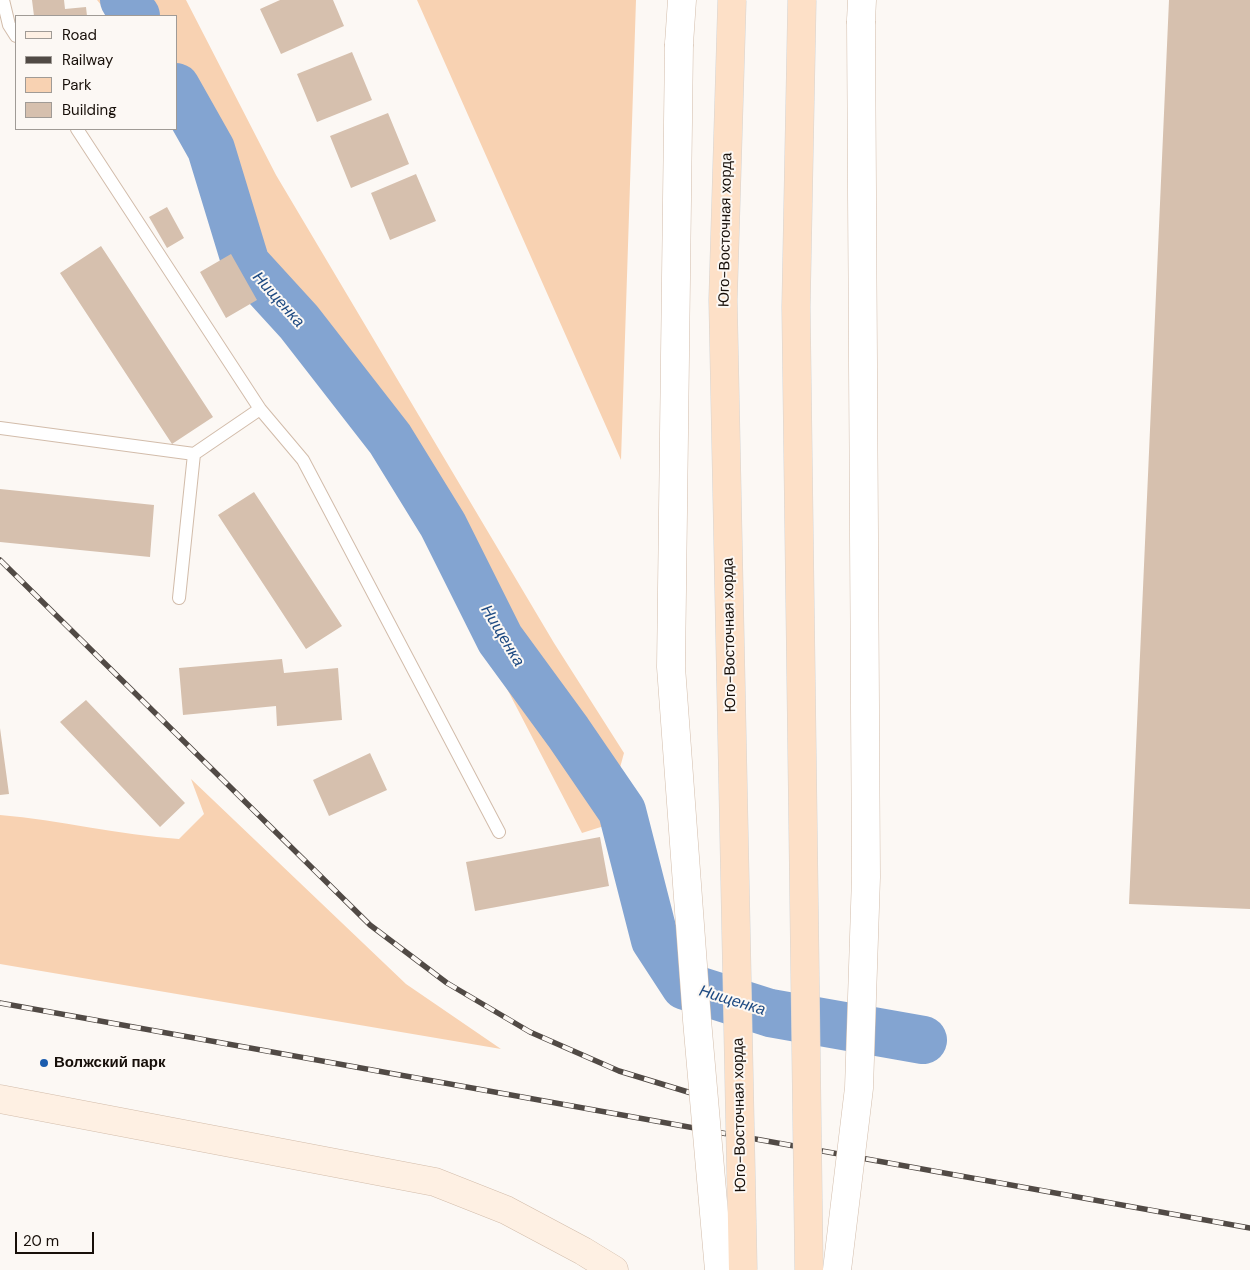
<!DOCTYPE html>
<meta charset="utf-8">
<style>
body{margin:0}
#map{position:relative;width:1250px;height:1270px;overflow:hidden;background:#fcf8f4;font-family:"DM Sans",sans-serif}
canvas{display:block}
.legend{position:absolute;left:15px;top:15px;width:162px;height:115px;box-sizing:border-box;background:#fcf8f4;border:1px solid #a09b96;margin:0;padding:6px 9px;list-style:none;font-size:15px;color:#170f09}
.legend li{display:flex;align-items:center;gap:10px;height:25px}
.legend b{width:25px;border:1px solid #a09b96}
.scale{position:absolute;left:15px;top:1232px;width:79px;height:22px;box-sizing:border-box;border:2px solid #170f09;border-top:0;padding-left:6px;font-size:15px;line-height:18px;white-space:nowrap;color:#170f09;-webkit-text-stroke:4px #fcf8f4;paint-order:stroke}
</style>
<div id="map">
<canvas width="1250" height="1270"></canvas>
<ul class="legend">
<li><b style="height:6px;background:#fef0e3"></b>Road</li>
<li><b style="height:6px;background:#514a45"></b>Railway</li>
<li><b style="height:14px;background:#f8d2b2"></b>Park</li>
<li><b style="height:14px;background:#d6c0ae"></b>Building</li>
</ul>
<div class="scale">20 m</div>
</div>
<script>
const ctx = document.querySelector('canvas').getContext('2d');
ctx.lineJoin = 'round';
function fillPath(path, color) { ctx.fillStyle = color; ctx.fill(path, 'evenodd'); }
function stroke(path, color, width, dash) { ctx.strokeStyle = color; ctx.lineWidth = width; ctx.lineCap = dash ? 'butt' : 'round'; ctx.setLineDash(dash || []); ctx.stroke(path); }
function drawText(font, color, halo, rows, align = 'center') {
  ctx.font = font + ' "DM Sans",sans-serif'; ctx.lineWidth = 4; ctx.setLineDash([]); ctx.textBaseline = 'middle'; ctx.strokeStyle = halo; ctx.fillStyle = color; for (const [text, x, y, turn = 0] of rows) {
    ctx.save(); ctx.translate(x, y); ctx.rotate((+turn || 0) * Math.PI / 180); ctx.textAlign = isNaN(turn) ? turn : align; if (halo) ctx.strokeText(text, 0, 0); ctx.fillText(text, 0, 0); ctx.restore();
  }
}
fillPath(new Path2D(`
 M97,0H186L276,175L554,643L624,753L604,826L582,833L415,512L176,122V16H110Z
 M417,0H636L621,460Z
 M191,779L406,984L501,1049L0,964V815C60,820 119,835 179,839L204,814Z`), '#f8d2b2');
stroke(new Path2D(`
 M124,0L136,16
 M176,87L211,149L246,264L299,322L390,439L443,525L500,639L568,732L622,811L655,940L685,986L770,1013L923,1040`), '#83a4d1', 48);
fillPath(new Path2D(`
 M32,0H64L65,9L86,7L87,16H34Z
 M280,0H333L344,26L281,54L260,9Z
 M1169,0H1250V909L1129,904Z
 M352,52L372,100L317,122L297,74Z
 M388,113L409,164L351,188L330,136Z
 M416,174L436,221L390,240L371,193Z
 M167,207L184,238L167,248L149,217Z
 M101,246L213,417L172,444L60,273Z
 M231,254L257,300L226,318L200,272Z
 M0,489L154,505L150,557L0,542Z
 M254,492L342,626L306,649L218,515Z
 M282,659L284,673L338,668L342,720L277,726L276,706L183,715L179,668Z
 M86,700L185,803L160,827L60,722Z
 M0,728L9,794L0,795Z
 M370,753L387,790L329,816L313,780Z
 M600,837L609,886L475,911L466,862Z`), '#d6c0ae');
const service = new Path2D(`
 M3,0L9,25L16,36
 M260,409L303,460L499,832
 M0,428L194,454L260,409L77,129
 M179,598L194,454`);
const tertiary = new Path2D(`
 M861,21L862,0
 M679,44L682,0`);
const secondary = new Path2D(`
 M0,1099L435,1182L506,1210L583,1251L614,1270`);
stroke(service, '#d2bcaa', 14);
stroke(tertiary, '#d2bcaa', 29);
stroke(secondary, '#d2bcaa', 29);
stroke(service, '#fff', 12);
stroke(tertiary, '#fff', 28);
stroke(secondary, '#fef0e3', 28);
const rail = new Path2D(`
 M0,560L370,925L447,983L530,1032L619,1071L711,1099
 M0,1003L1250,1228`);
stroke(rail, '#514a45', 5.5);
stroke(rail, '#fcf8f4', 4, [11]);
const tertiaryBridge = new Path2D(`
 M679,44L671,667L697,1020L719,1270
 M837,1270L859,1088L866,877L861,21`);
const primaryBridge = new Path2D(`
 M732,0L723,300L743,1270
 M802,0L796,307L809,1270`);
stroke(tertiaryBridge, '#d2bcaa', 29, []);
stroke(primaryBridge, '#d5d4d3', 29, []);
stroke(tertiaryBridge, '#fff', 28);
stroke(primaryBridge, '#fde0c7', 28);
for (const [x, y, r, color] of [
 [44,1063,5,"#1b5cad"]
]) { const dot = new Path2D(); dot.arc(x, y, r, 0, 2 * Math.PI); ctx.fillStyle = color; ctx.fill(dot); stroke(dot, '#fcf8f4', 2); }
drawText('15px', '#170f09', '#fcf8f4', [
 ["Юго-Восточная хорда",726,230,-89],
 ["Юго-Восточная хорда",730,635,-91],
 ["Юго-Восточная хорда",740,1115,-91]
]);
drawText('bold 15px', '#170f09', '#fcf8f4', [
 ["Волжский парк",54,1063]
], 'left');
drawText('italic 16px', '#1e4a82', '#fcf8f4', [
 ["Нищенка",278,300,48],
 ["Нищенка",502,636,59],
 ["Нищенка",732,1001,17]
]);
</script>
